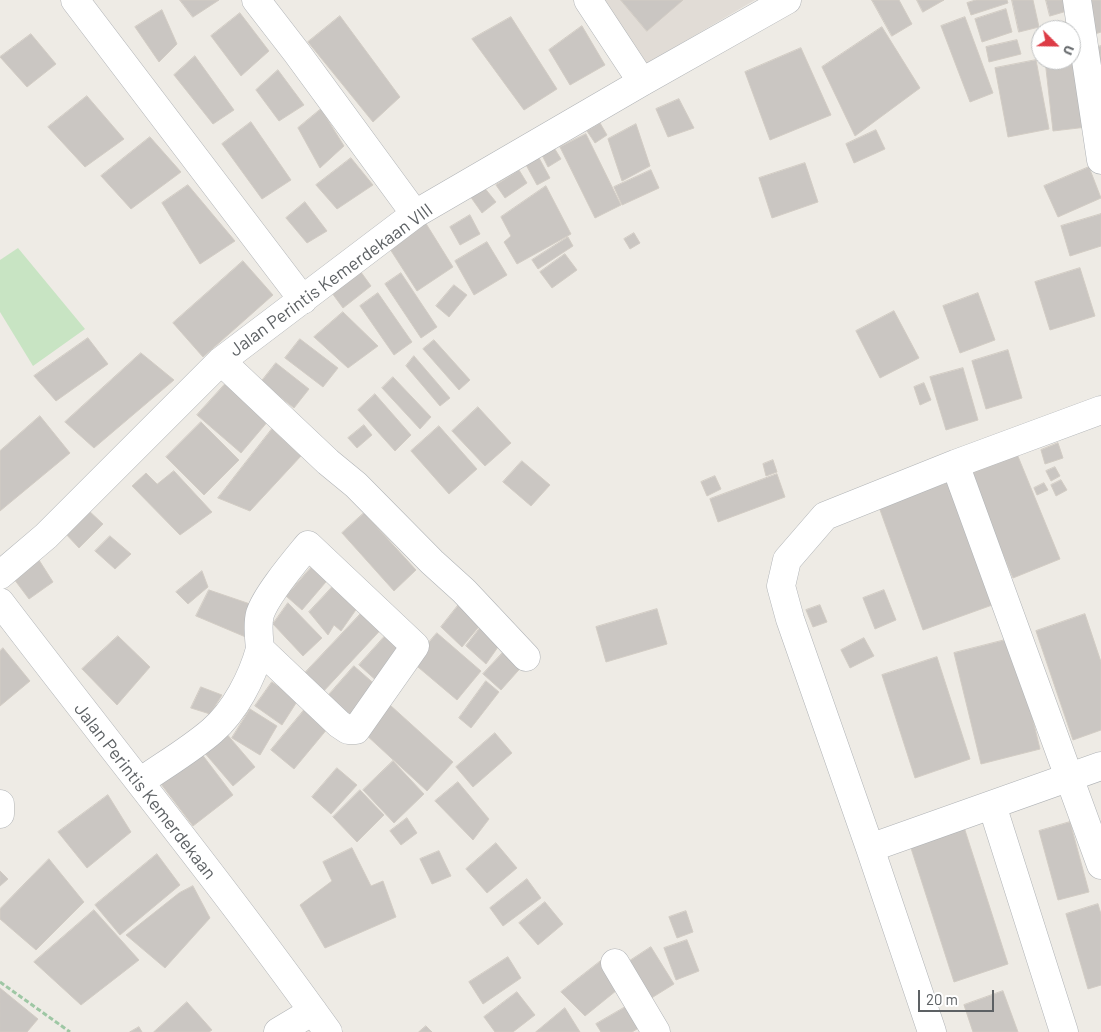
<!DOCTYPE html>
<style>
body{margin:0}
#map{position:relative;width:1101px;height:1032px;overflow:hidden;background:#eeebe5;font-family:Barlow,sans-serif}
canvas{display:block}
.north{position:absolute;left:1031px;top:20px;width:50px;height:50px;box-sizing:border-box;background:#fff;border:1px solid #bec0c1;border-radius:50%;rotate:113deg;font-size:14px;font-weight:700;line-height:20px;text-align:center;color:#5d6164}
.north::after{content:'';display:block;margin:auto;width:18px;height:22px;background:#dd3c46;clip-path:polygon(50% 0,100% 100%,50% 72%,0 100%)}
.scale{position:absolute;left:918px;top:990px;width:76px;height:22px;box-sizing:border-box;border:2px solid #5d6164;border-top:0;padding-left:6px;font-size:15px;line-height:18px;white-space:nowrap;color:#5d6164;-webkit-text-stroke:4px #fff;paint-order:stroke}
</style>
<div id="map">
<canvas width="1101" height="1032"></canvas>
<div class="north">U</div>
<div class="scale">20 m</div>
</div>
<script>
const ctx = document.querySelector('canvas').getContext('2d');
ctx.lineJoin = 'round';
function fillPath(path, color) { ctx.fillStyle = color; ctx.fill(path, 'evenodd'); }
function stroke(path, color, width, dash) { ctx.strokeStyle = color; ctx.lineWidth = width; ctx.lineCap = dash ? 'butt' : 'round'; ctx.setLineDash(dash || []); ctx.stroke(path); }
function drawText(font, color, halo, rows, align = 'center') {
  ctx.font = font + ' Barlow,sans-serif'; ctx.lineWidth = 4; ctx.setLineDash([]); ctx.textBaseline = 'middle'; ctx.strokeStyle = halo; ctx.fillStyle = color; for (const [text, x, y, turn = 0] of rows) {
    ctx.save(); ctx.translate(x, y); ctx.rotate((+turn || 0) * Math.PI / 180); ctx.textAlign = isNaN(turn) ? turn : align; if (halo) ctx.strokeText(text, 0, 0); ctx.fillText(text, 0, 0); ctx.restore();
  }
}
fillPath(new Path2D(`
 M591,0H755L634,71Z`), '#e1dcd6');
fillPath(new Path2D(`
 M18,248L85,329L33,366L0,312V260Z`), '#c8e4c3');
const building = new Path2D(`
 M180,0H219L193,17Z
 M621,0H683L647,31Z
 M872,0H899L912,24L892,36Z
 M917,0H944L923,12Z
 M976,0H1007L1008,3L971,15L967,3Z
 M1012,0H1033L1039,27L1019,32Z
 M1046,0H1072L1074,9L1050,16Z
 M1084,0H1101V32L1092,35Z
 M1006,9L1012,32L982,42L975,19Z
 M162,10L177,44L159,62L135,27Z
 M240,13L269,51L241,76L211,36Z
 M340,16L400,97L373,122L308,42Z
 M511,17L557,89L524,110L472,39Z
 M965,17L993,93L970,102L941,26Z
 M1076,20L1071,30H1048L1047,27Z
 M582,26L605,65L570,85L549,50Z
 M882,27L920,88L855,136L822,67Z
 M31,34L56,64L27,87L0,57Z
 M1017,40L1021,54L989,62L986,47Z
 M1101,46V72L1091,49Z
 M801,48L831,115L770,140L745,72Z
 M1077,55L1087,127L1053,131L1045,60H1071V56Z
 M195,56L234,110L213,124L174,75Z
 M1036,60L1049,129L1008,137L995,68Z
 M278,70L304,105L279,121L256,90Z
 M87,96L124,139L85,167L48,127Z
 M679,99L694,128L668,137L656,109Z
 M321,109L344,146L320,168L298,128Z
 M251,122L291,180L262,199L222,144Z
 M600,123L607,135L595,143L587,131Z
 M636,124L650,166L622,181L608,139Z
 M876,130L885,149L854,163L846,144Z
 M586,134L621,205L595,218L560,147Z
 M150,137L181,172L131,209L101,176Z
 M553,146L561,159L548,167L541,153Z
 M538,156L550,178L537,185L525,163Z
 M351,158L373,185L337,209L316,185Z
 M805,163L818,202L772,218L759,178Z
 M1089,167L1101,198L1058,217L1044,186Z
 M519,170L527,183L505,198L496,185Z
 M651,170L659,188L622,205L614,187Z
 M188,185L235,241L200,264L162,203Z
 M483,186L496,202L482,213L470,196Z
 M546,186L571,234L517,264L504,242L511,236L501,217Z
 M305,202L327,231L307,243L286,218Z
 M1101,214V246L1070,256L1061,226Z
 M470,215L480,234L460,245L450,227Z
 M425,222L453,267L417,291L388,246Z
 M634,233L640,243L630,249L624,239Z
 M568,237L573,246L538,269L532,260Z
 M487,242L507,275L474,295L455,261Z
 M565,254L577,270L552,288L540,272Z
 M243,261L273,295L203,357L173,323Z
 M358,268L371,286L343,308L329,289Z
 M1080,268L1095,316L1050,330L1035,282Z
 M401,273L437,327L421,338L385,284Z
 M454,285L467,295L449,317L436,306Z
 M378,293L412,342L394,355L360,306Z
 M978,293L995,340L960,353L943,306Z
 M894,311L919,358L880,378L856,331Z
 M343,312L378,346L348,368L314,337Z
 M88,338L108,364L56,401L34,376Z
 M300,339L338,368L323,387L285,358Z
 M434,340L470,380L459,390L423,349Z
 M1008,350L1022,398L986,409L972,361Z
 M141,353L174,380L94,448L65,422Z
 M414,356L450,398L440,406L406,366Z
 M276,363L309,389L294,408L261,382Z
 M963,368L978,420L946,430L930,377Z
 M393,377L431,417L420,429L382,388Z
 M227,382L269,420L241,453L197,415Z
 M924,383L931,400L920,405L914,387Z
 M375,394L411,435L395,451L358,410Z
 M478,407L511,443L485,466L452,431Z
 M40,416L70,453L0,511V451Z
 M201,422L239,460L204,495L166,457Z
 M364,425L372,435L357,448L348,438Z
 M439,426L477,469L449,494L411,451Z
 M272,429L301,456L250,511L218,498Z
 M1058,443L1063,458L1045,464L1041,450Z
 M1015,449L1060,559L1013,578L967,469Z
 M773,460L777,472L766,476L763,464Z
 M522,461L550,485L531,506L503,482Z
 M1055,467L1060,476L1051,481L1046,471Z
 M174,471L212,512L180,535L132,486L146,473L157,484Z
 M777,474L785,497L718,522L710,499Z
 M715,476L721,489L707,496L701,482Z
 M1061,480L1067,490L1056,496L1051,485Z
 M952,481L995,604L923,630L879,507Z
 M1044,483L1048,490L1037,495L1034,488Z
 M87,509L103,524L79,548L64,532Z
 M364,513L416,570L394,591L342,533Z
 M110,536L131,554L115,569L95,551Z
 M39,560L53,582L29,599L14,579Z
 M316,562L331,576L302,610L286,596Z
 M202,571L208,587L188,604L176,592Z
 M336,583L360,604L341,631L334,625L328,635L309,612Z
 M209,590L256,606L248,638L196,616Z
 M884,590L896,620L875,629L863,598Z
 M288,603L322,638L303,656L273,624Z
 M460,603L482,623L462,647L441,627Z
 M820,605L827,622L813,627L806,610Z
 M368,606L387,623L322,693L303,675Z
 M657,609L667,644L606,662L596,627Z
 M1085,614L1101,662V730L1073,740L1036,631Z
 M483,624L503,640L486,664L466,646Z
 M437,633L481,671L457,700L412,662Z
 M118,636L150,667L117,705L82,669Z
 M385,636L405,653L379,683L359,665Z
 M864,638L874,656L850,668L841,650Z
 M1013,638L1040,749L981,764L954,653Z
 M508,647L525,663L501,690L483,674Z
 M3,648L30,681L0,706V651Z
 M937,657L970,759L915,778L882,675Z
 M354,666L379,688L352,720L326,698Z
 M486,681L499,692L471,728L459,718Z
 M272,682L298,700L282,725L255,706Z
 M201,687L222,695L210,714L191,708Z
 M390,705L453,762L427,791L364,733Z
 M250,709L277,726L260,755L232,738Z
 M305,709L328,728L294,769L271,750Z
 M225,732L255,767L233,786L203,751Z
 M495,733L512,753L473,787L456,767Z
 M201,753L233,795L193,826L161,784Z
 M393,761L424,794L394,823L363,790Z
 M337,768L357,785L331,814L312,797Z
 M458,782L489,819L473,840L435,801Z
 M360,790L384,815L357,842L333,817Z
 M108,795L131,832L87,868L58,832Z
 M407,818L417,833L401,845L390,831Z
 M1070,822L1089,892L1058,900L1039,831Z
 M963,824L1008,964L954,982L909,842Z
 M496,843L517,868L487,893L466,869Z
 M352,848L371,886L383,881L396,917L325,948L300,905L332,881L323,862Z
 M439,851L451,876L432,884L420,859Z
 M157,854L180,885L120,935L95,905Z
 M49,859L84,902L36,950L0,919V909Z
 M0,871L8,879L0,886Z
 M527,879L541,898L503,926L490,908Z
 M193,886L210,918L165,968L126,935L179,893Z
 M545,902L563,924L538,945L519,923Z
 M1098,904L1101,914V985L1088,989L1066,914Z
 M94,910L139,960L81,1005L34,962Z
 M686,911L693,932L677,938L669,917Z
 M687,940L699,971L676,980L664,948Z
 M651,947L674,984L645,1002L622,966Z
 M508,957L521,978L483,1004L469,982Z
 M602,960L622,986L585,1016L561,992Z
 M0,988L38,1019L27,1032H0Z
 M1003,991L1018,1032H973L964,1005Z
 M517,992L535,1015L513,1032H495L484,1017Z
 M187,1002L212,1030L209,1032H154Z
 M634,1002L647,1023L632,1032H601L596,1024Z
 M565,1008L580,1032H536Z
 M426,1026L432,1032H419Z
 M139,1027L142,1032H130Z`);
fillPath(building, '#cac6c2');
stroke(building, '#d2ccc4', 1);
const minor = new Path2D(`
 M75,0L303,300
 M256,0L297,53L415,214
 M588,0L642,82
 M1077,0L1101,160
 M221,361L328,462L356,485L432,562L464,591L526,657
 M955,464L1101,865
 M0,575L46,536L221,361L415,214L642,82L787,0
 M0,602C109,745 223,885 328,1032
 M140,782C164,765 190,750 212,731C235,711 252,678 260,649L339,724L348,730H356L415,646L308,545C295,561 266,595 260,614C257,625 259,638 260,649
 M0,804V814
 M992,805L1064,1032
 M870,848L1101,766
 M615,963L656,1032
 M278,1032L313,1011
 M932,1032L870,848L790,619L781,586L787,560L825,516L955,464L1101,410`);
stroke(minor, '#b0b3b6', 29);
stroke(new Path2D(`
 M0,982L70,1032`), '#9ec7a4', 3, [5, 2.5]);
stroke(minor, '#fff', 28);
drawText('18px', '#5d6164', '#fff', [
 ["Jalan Perintis Kemerdekaan VIII",331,280,-36],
 ["Jalan Perintis Kemerdekaan",145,791,52]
]);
</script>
